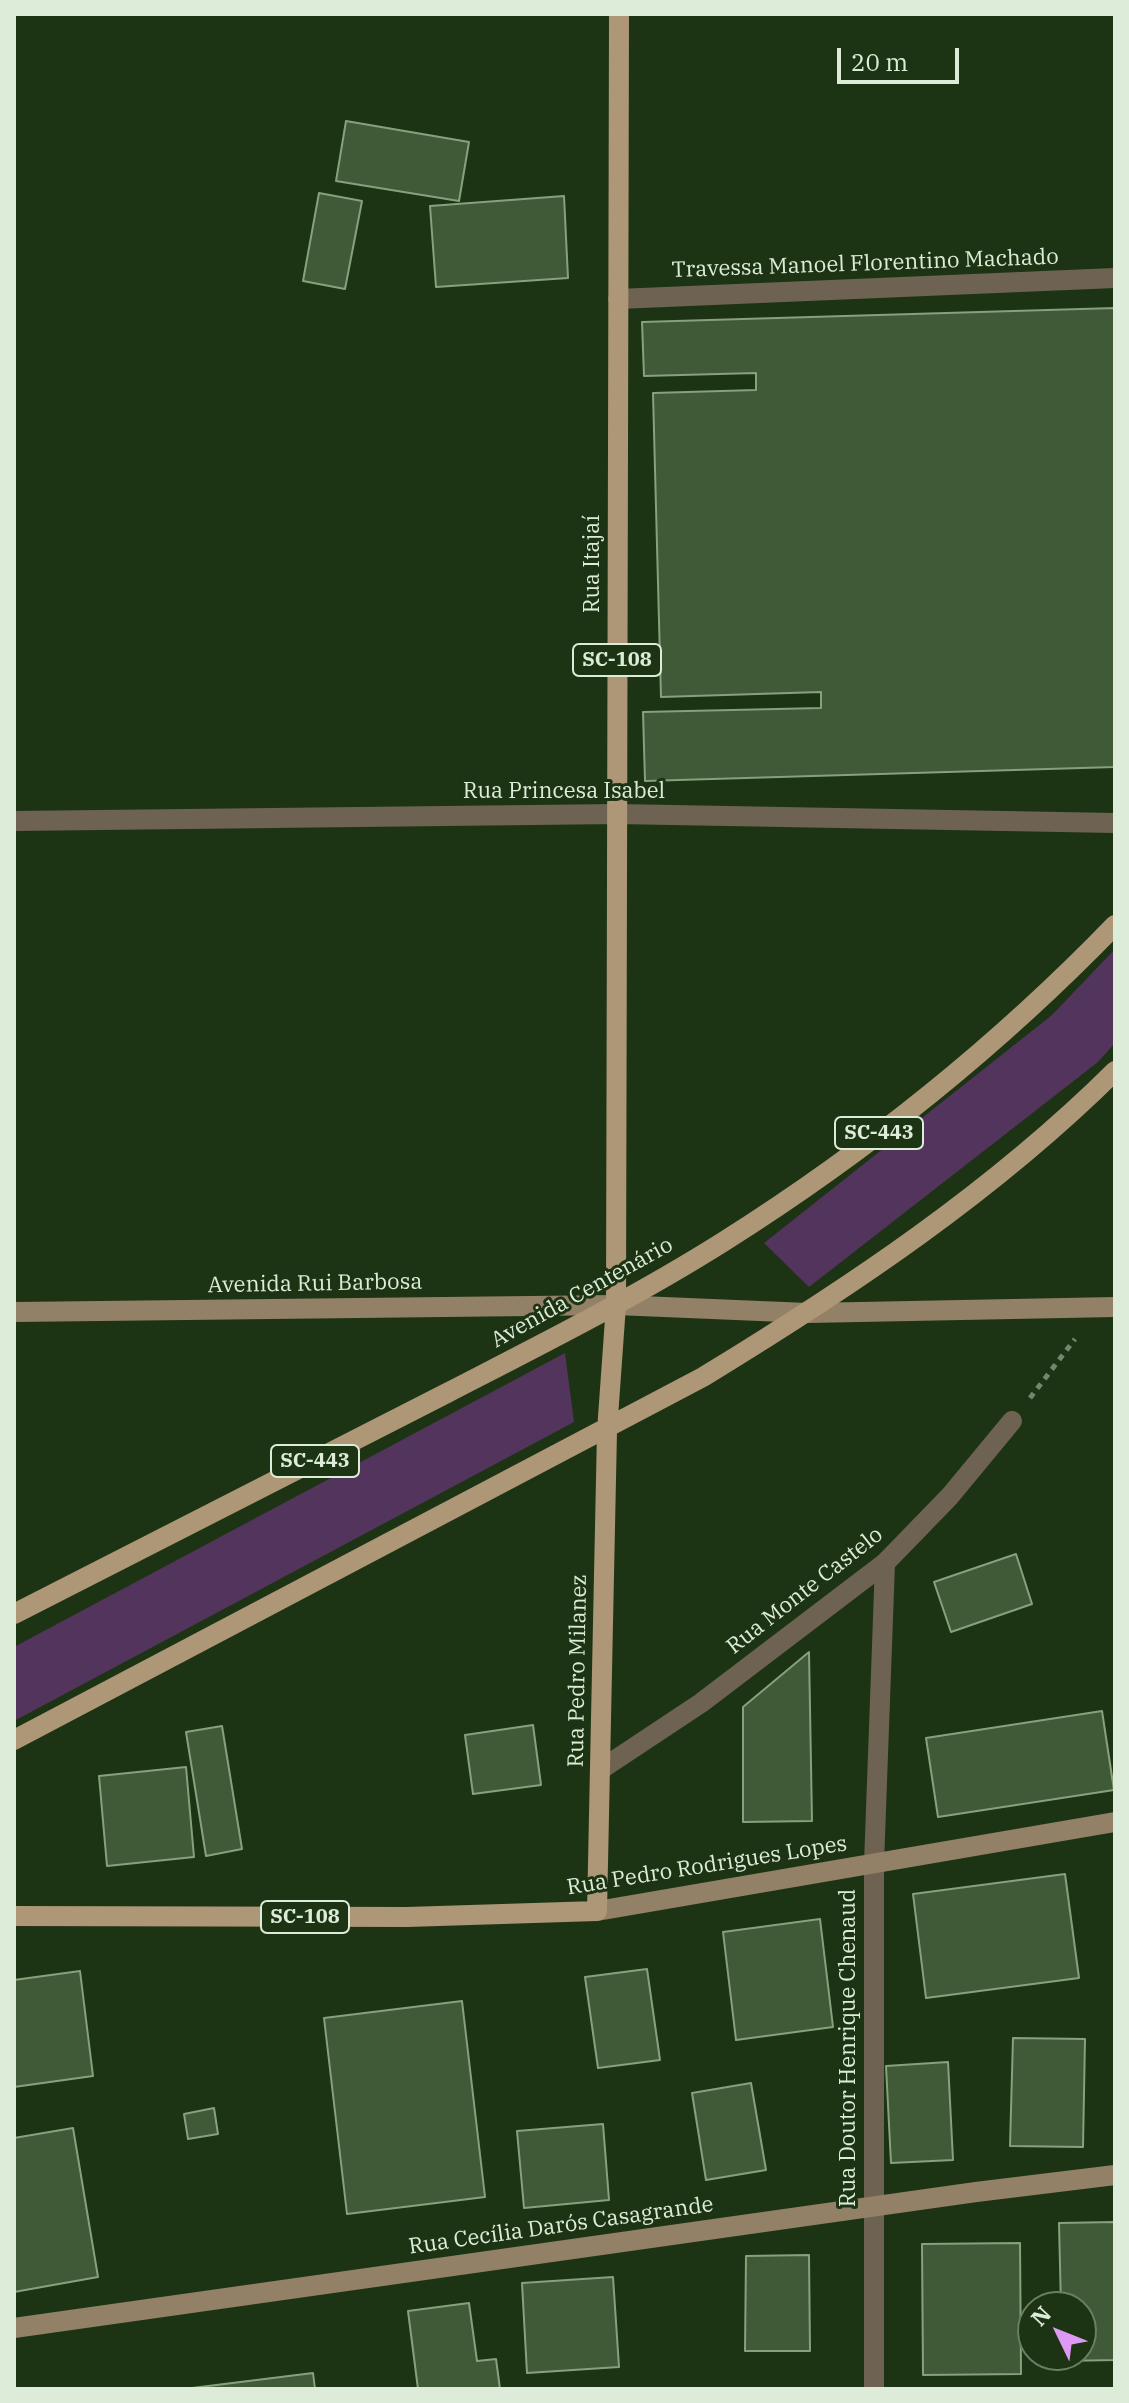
<!DOCTYPE html>
<meta charset="utf-8">
<style>
body{margin:0}
#map{position:relative;width:1129px;height:2403px;overflow:hidden;background:#1d3414;font-family:"IBM Plex Serif",serif}
canvas{display:block}
.frame{position:absolute;inset:0;border:16px solid #ddecd8;pointer-events:none}
.north{position:absolute;left:1017px;top:2291px;width:80px;height:80px;box-sizing:border-box;background:#1d3414;border:2px solid #6a7e62;border-radius:50%;rotate:313deg;font-size:22px;font-weight:700;line-height:32px;text-align:center;color:#ddecd8}
.north::after{content:'';display:block;margin:auto;width:28px;height:36px;background:#dd99f3;clip-path:polygon(50% 0,100% 100%,50% 72%,0 100%)}
.scale{position:absolute;left:837px;top:48px;width:122px;height:36px;box-sizing:border-box;border:4px solid #ddecd8;border-top:0;padding-left:10px;font-size:24px;line-height:28px;white-space:nowrap;color:#ddecd8;-webkit-text-stroke:6px #1d3414;paint-order:stroke}
</style>
<div id="map">
<canvas width="1129" height="2403"></canvas>
<div class="frame"></div>
<div class="north">N</div>
<div class="scale">20 m</div>
</div>
<script>
const ctx = document.querySelector('canvas').getContext('2d');
ctx.lineJoin = 'round';
function fillPath(path, color) { ctx.fillStyle = color; ctx.fill(path, 'evenodd'); }
function stroke(path, color, width, dash) { ctx.strokeStyle = color; ctx.lineWidth = width; ctx.lineCap = dash ? 'butt' : 'round'; ctx.setLineDash(dash || []); ctx.stroke(path); }
function drawText(font, color, halo, rows, align = 'center') {
  ctx.font = font + ' "IBM Plex Serif",serif'; ctx.lineWidth = 6; ctx.setLineDash([]); ctx.textBaseline = 'middle'; ctx.strokeStyle = halo; ctx.fillStyle = color; for (const [text, x, y, turn = 0] of rows) {
    ctx.save(); ctx.translate(x, y); ctx.rotate((+turn || 0) * Math.PI / 180); ctx.textAlign = isNaN(turn) ? turn : align; if (halo) ctx.strokeText(text, 0, 0); ctx.fillText(text, 0, 0); ctx.restore();
  }
}
fillPath(new Path2D(`
 M1115,949V1043L1098,1062L809,1287L764,1243L1052,1015Z
 M565,1353L574,1422L14,1721V1647Z`), '#53345d');
const building = new Path2D(`
 M346,121L469,142L459,201L336,181Z
 M319,193L362,201L345,289L303,281Z
 M564,196L568,278L436,287L430,206Z
 M1115,308V767L645,781L643,712L821,708V692L661,697L653,393L756,390V373L644,376L642,322Z
 M1016,1554L1032,1604L951,1632L934,1582Z
 M809,1652L812,1821L743,1822V1707Z
 M1102,1711L1114,1790L938,1817L926,1738Z
 M533,1725L541,1785L473,1794L465,1735Z
 M222,1726L242,1849L206,1856L186,1732Z
 M186,1767L194,1857L107,1866L99,1776Z
 M1065,1874L1079,1978L926,1998L913,1894Z
 M820,1919L833,2027L736,2040L723,1932Z
 M647,1969L660,2060L598,2068L585,1977Z
 M80,1971L93,2076L14,2087V1980Z
 M462,2001L485,2197L347,2214L324,2018Z
 M1013,2038L1085,2039L1083,2147L1010,2146Z
 M948,2062L953,2160L891,2163L886,2066Z
 M751,2083L766,2170L706,2180L692,2093Z
 M214,2108L218,2134L188,2139L184,2114Z
 M603,2124L609,2200L524,2208L517,2131Z
 M73,2128L98,2277L14,2292V2138Z
 M1115,2222V2360L1062,2361V2355H1081V2307H1061L1059,2223Z
 M1020,2243L1021,2374L923,2375L922,2244Z
 M809,2255L810,2351H745L746,2256Z
 M613,2277L619,2367L527,2373L522,2283Z
 M469,2303L477,2361L496,2359L500,2389H418L408,2311Z
 M313,2373L315,2389H184Z`);
fillPath(building, '#405937');
stroke(building, '#86a17c', 2);
stroke(new Path2D(`
 M1030,1398L1075,1339`), '#74876d', 5, [6, 6]);
stroke(new Path2D(`
 M618,299L1115,278
 M14,821L617,814L1115,823
 M600,1770L701,1703L885,1563L950,1496L1012,1421
 M874,2389V1864L885,1563`), '#6e6353', 20);
stroke(new Path2D(`
 M14,1312L616,1305L808,1313L1115,1307
 M597,1911L1115,1822
 M14,2328L976,2192L1115,2175`), '#928167', 20);
stroke(new Path2D(`
 M14,1614C158,1541 303,1468 447,1393C540,1345 634,1298 723,1242C864,1153 999,1045 1115,925
 M14,1740L703,1377C849,1288 993,1192 1115,1071
 M14,1916L407,1917L597,1911L607,1431L616,1305L619,14`), '#ae9776', 20);
for (const [x, y, w] of [
 [617,660,88],
 [879,1133,88],
 [315,1461,88],
 [305,1917,88]
]) { const box = new Path2D(); box.roundRect(x - w / 2, y - 16, w, 32, 6); ctx.fillStyle = '#1d3414'; ctx.fill(box); stroke(box, '#ddecd8', 2); }
drawText('bold 20px', '#ddecd8', null, [
 ["SC-108",617,660],
 ["SC-443",879,1133],
 ["SC-443",315,1461],
 ["SC-108",305,1917]
]);
drawText('22px', '#ddecd8', '#1d3414', [
 ["Travessa Manoel Florentino Machado",865,264,-2],
 ["Rua Itajaí",593,564,-90],
 ["Rua Princesa Isabel",564,792],
 ["Avenida Rui Barbosa",315,1284,-1],
 ["Avenida Centenário",582,1293,-29],
 ["Rua Monte Castelo",805,1591,-38],
 ["Rua Pedro Milanez",578,1671,-89],
 ["Rua Pedro Rodrigues Lopes",707,1866,-9],
 ["Rua Doutor Henrique Chenaud",849,2048,-90],
 ["Rua Cecília Darós Casagrande",561,2226,-8]
]);
</script>
